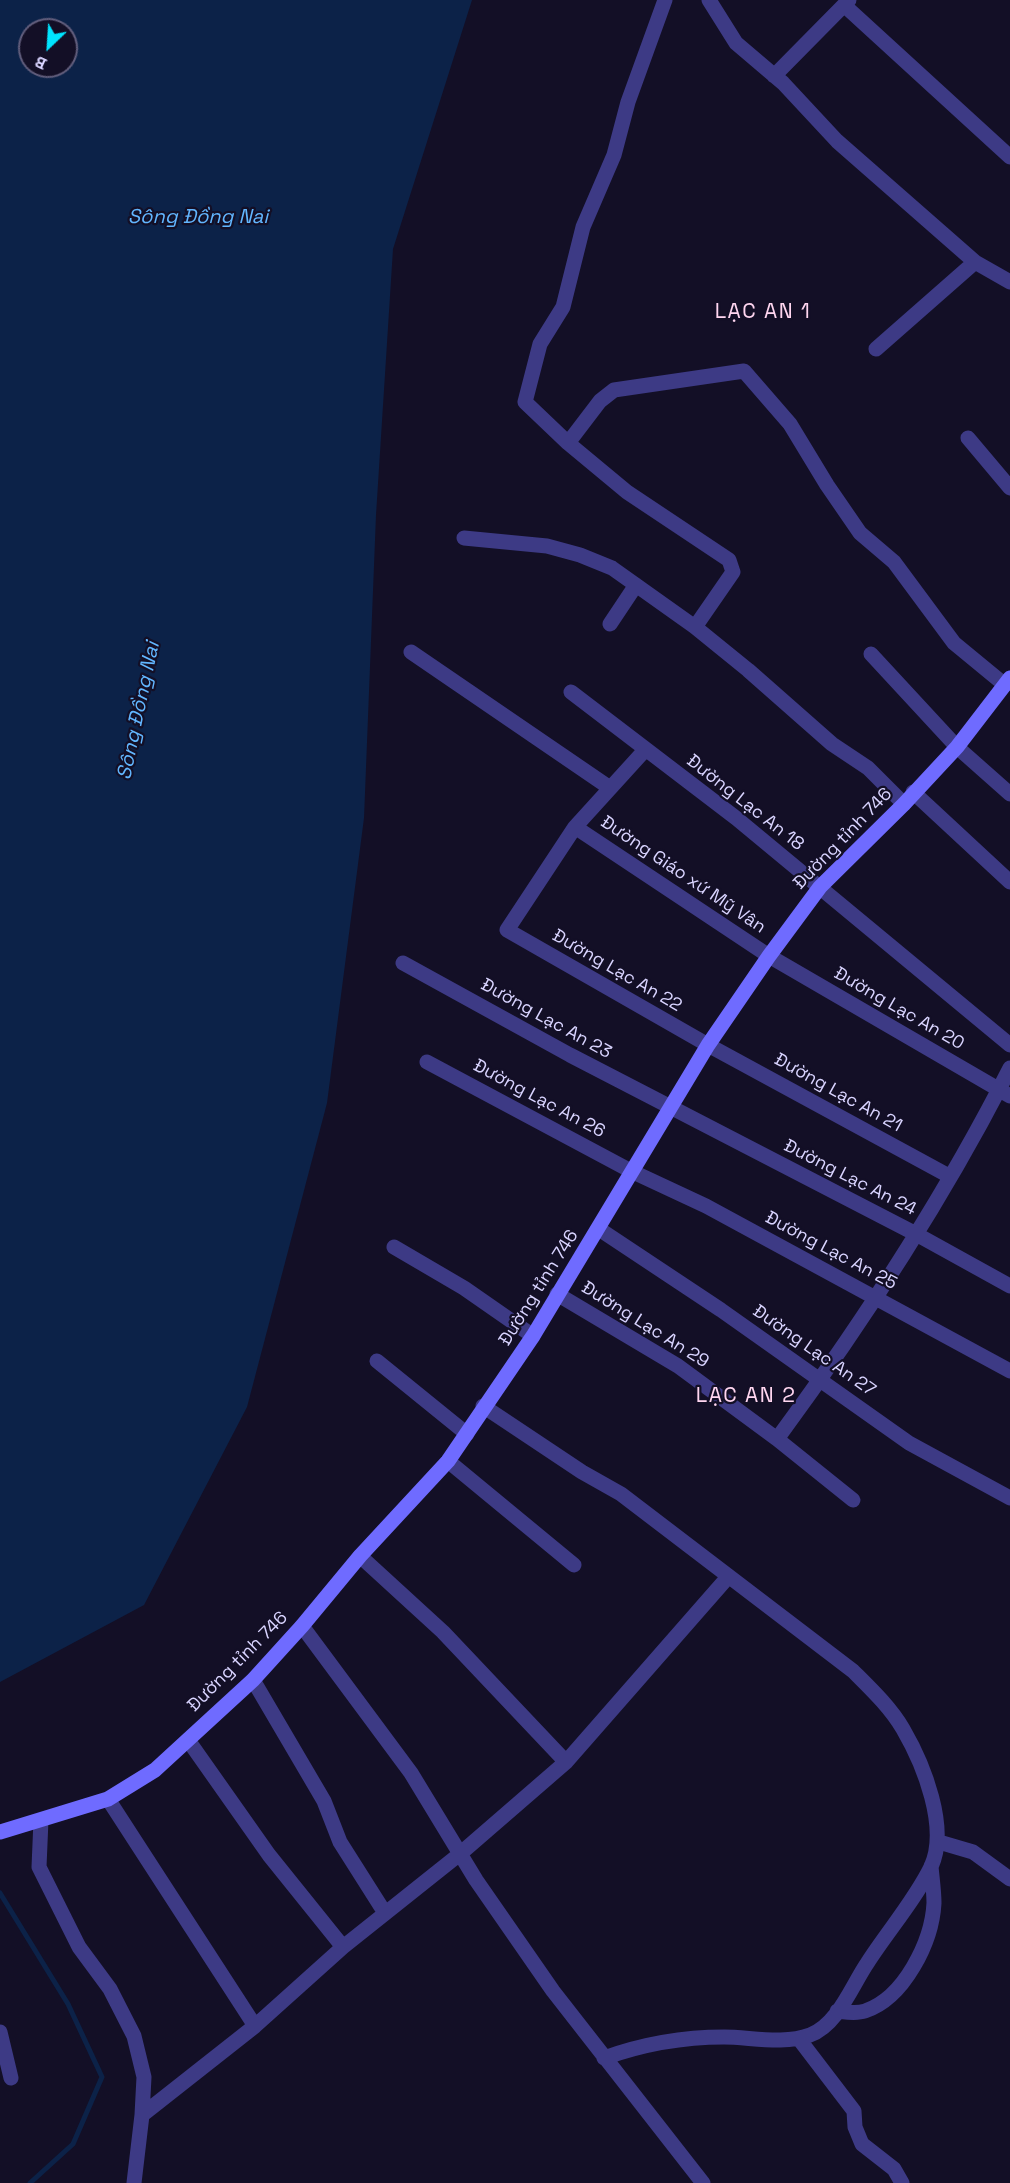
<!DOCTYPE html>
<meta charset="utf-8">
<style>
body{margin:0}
#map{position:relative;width:1010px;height:2183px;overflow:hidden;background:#130f26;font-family:"Space Grotesk",sans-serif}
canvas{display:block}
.north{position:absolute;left:18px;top:18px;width:60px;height:60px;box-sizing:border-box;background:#130f26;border:2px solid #625e7d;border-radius:50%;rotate:205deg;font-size:16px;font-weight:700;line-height:24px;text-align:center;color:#d9d4ff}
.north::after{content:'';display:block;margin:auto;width:21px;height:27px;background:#00e5ff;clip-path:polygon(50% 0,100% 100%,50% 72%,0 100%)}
</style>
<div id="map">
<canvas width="1010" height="2183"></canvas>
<div class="north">B</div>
</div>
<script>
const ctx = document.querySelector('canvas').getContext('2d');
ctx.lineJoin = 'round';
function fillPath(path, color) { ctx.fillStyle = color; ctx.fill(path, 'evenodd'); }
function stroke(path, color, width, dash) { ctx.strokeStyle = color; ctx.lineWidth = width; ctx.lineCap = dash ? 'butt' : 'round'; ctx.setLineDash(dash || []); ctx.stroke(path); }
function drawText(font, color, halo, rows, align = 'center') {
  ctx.font = font + ' "Space Grotesk",sans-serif'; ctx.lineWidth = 4.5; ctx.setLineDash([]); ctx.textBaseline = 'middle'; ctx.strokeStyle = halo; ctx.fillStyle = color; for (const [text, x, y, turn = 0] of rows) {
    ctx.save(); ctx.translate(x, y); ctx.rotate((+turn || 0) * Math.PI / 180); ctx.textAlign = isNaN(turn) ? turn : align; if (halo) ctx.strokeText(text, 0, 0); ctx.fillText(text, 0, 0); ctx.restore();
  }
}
fillPath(new Path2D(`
 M0,0H472L393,249L376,515L364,818L327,1103L247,1407L144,1605L0,1682ZM30,30H66V66H30Z`), '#0c2248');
stroke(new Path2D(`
 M0,1893L68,2004L102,2077L73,2144L30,2183`), '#0c2248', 5);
stroke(new Path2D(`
 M665,0L628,102L614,155L583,227L563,307L540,344L525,402L568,443L627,492L729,560L733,572L695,627
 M709,0L736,43L783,83L837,141L975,262L1010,282
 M845,6L1010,157
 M774,76L849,0
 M876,349L975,262
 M968,438L1010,488
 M568,443L600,401L614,390L744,371L790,424L827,485L860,533L894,562L954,643L1005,685
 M464,538L547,546L580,555L612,568L695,627L748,670L832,744L868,768L904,804
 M610,624L636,585
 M411,652L610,788
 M871,654L957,747L1010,794
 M571,692L736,818L1010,1045
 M645,750L575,827L507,930L708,1045L949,1176
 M913,792L1010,882
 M575,827L769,956L1010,1096
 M403,963L570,1055L916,1234L1010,1286
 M427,1062L631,1171L706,1206L1010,1371
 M599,1229L721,1310L909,1443L1010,1498
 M394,1247L464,1288L533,1336
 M557,1294L678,1366L777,1439L853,1500
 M377,1361L467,1434
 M483,1406L582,1472L621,1494L853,1671C871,1689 890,1707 903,1729C924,1765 949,1828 931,1867C915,1900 888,1931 868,1962C852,1985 838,2025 810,2035C784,2045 750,2037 724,2037C681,2037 643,2044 604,2058
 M777,1439C863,1322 944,1198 1010,1068
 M448,1461L574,1565
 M360,1556L443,1632L566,1762
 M302,1626L411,1773L476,1880L553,1991L703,2183
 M253,1680L324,1801L340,1842L385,1913
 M188,1740L269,1855L343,1947
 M108,1799L255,2026
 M41,1820L39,1867L79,1947L110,1989L134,2036L144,2077L142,2115L134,2183
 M939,1842L973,1852L1010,1879
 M837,2011C846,2012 856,2014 865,2011C904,1998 932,1942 934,1903C934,1891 932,1878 931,1866
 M0,2032L11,2078
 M799,2039L854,2111L855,2127L862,2144L894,2169L902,2183
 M142,2115L255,2026L343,1947L461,1853L566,1762L728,1577`), '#3d3a85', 15);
stroke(new Path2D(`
 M0,1832L108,1799L155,1770L253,1680L302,1626L360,1556L448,1461L533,1336L708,1045L769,956L820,887L904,804L957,747L1010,678`), '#6f6bff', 15);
drawText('18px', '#d9d4ff', '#130f26', [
 ["Đường Lạc An 18",745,803,38],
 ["Đường tỉnh 746",843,839,-46],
 ["Đường Giáo xứ Mỹ Vân",683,875,34],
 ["Đường Lạc An 22",617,971,30],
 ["Đường Lạc An 20",899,1009,30],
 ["Đường Lạc An 23",546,1019,29],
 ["Đường Lạc An 21",838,1093,29],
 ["Đường Lạc An 26",539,1099,28],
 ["Đường Lạc An 24",850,1178,27],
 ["Đường Lạc An 25",831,1251,28],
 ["Đường tỉnh 746",539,1288,-58],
 ["Đường Lạc An 29",645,1325,32],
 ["Đường Lạc An 27",814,1351,35],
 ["Đường tỉnh 746",238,1662,-45]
]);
drawText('italic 20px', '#62b6ff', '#130f26', [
 ["Sông Đồng Nai",198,218],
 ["Sông Đồng Nai",139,711,-78]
]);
ctx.letterSpacing = '1.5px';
drawText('21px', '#ffd6f0', '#130f26', [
 ["LẠC AN 1",763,312],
 ["LẠC AN 2",746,1396]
]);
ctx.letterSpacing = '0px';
</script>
